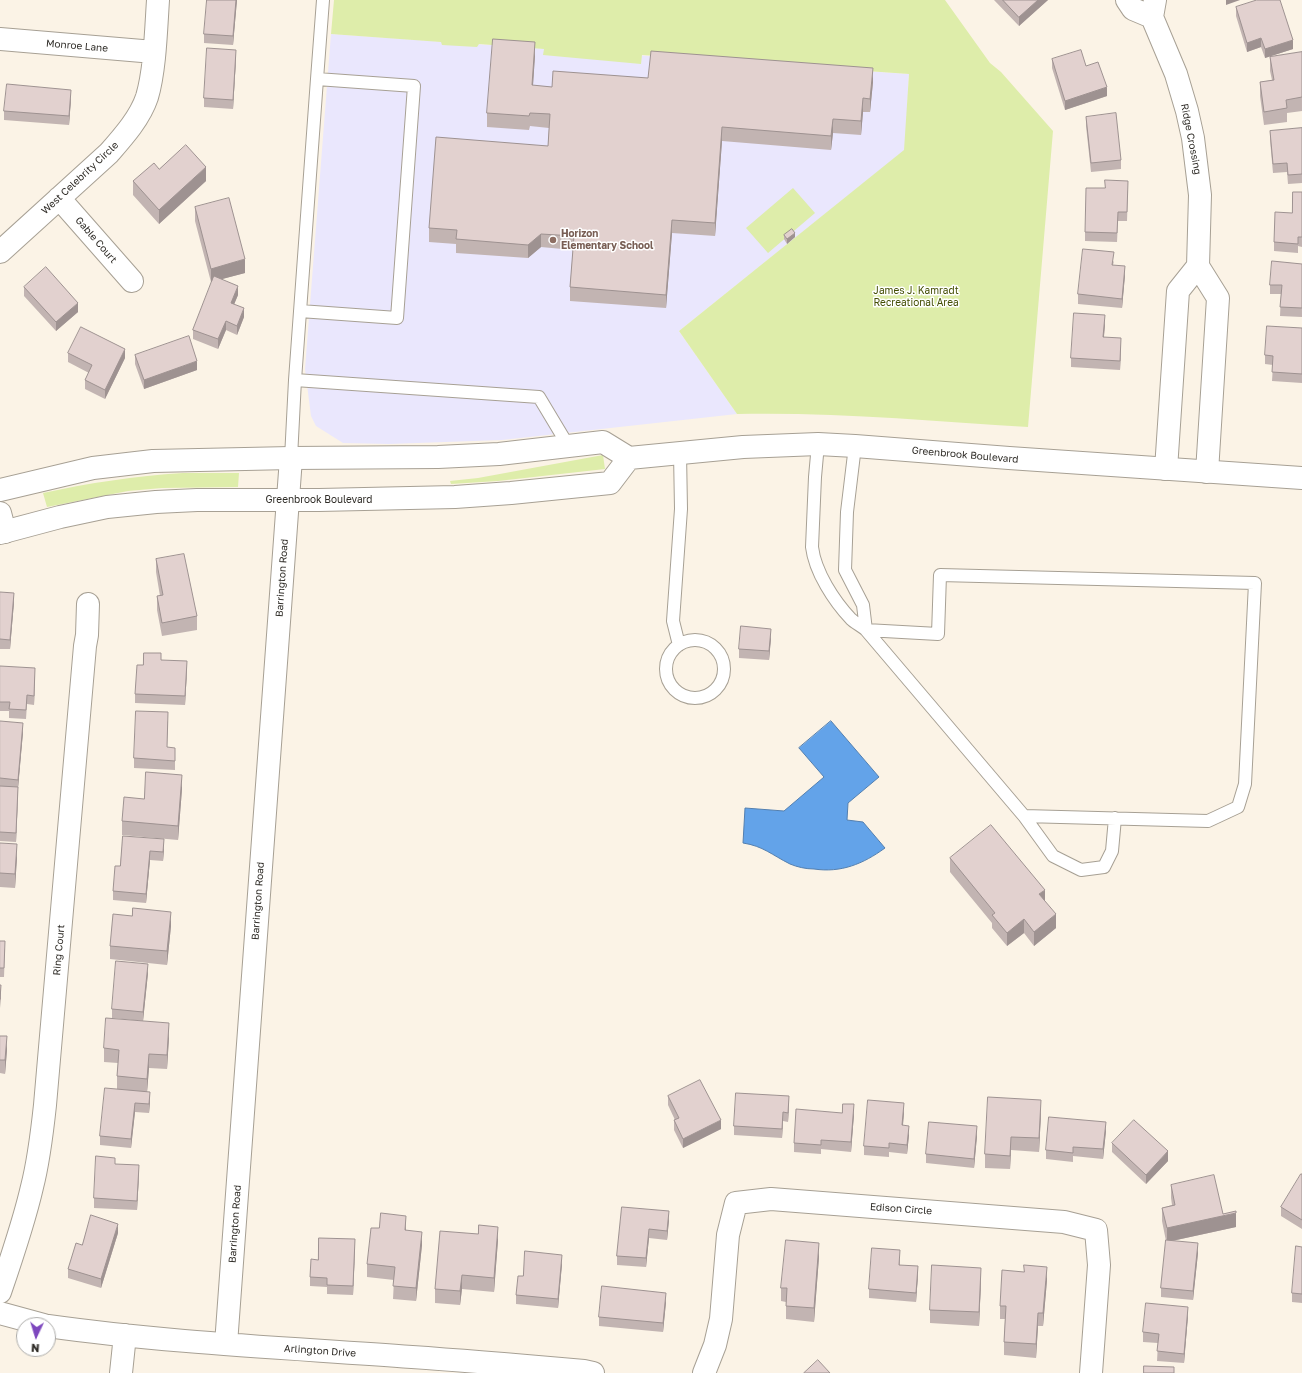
<!DOCTYPE html>
<style>
body{margin:0}
#map{position:relative;width:1302px;height:1373px;overflow:hidden;background:#fbf3e6;font-family:"Golos Text",sans-serif}
canvas{display:block}
.north{position:absolute;left:16px;top:1317px;width:40px;height:40px;box-sizing:border-box;background:#fff;border:1px solid #acaba9;border-radius:50%;rotate:184deg;font-size:11px;font-weight:700;line-height:16px;text-align:center;color:#2f2c27}
.north::after{content:'';display:block;margin:auto;width:14px;height:18px;background:#7d47be;clip-path:polygon(50% 0,100% 100%,50% 72%,0 100%)}
</style>
<div id="map">
<canvas width="1302" height="1373"></canvas>
<div class="north">N</div>
</div>
<script>
const ctx = document.querySelector('canvas').getContext('2d');
ctx.lineJoin = 'round';
function fillPath(path, color) { ctx.fillStyle = color; ctx.fill(path, 'evenodd'); }
function stroke(path, color, width, dash) { ctx.strokeStyle = color; ctx.lineWidth = width; ctx.lineCap = dash ? 'butt' : 'round'; ctx.setLineDash(dash || []); ctx.stroke(path); }
function drawText(font, color, halo, rows, align = 'center') {
  ctx.font = font + ' "Golos Text",sans-serif'; ctx.lineWidth = 3; ctx.setLineDash([]); ctx.textBaseline = 'middle'; ctx.strokeStyle = halo; ctx.fillStyle = color; for (const [text, x, y, turn = 0] of rows) {
    ctx.save(); ctx.translate(x, y); ctx.rotate((+turn || 0) * Math.PI / 180); ctx.textAlign = isNaN(turn) ? turn : align; if (halo) ctx.strokeText(text, 0, 0); ctx.fillText(text, 0, 0); ctx.restore();
  }
}
fillPath(new Path2D(`
 M331,34L909,74L905,150L679,331L737,414L502,440L389,444L343,443L316,426L311,416L305,369Z`), '#eae7fd');
fillPath(new Path2D(`
 M334,0H945L990,63L1001,72L1053,131L1028,427C931,421 834,412 737,414L679,331L904,150L909,74L642,55L641,64L543,55L544,49L479,44L477,47L442,45L441,42L331,34Z
 M793,188L815,213L768,253L746,228Z
 M603,455L605,469L498,481L451,484L450,481L478,478Z
 M183,473H239L238,487L162,488L128,491L47,507L43,493C89,483 135,476 183,473Z`), '#deedaa');
const water = new Path2D(`
 M831,721L879,777L848,803L847,820L863,822L885,848C863,864 841,873 814,869C806,869 797,867 790,864C772,855 763,846 743,843L745,808L784,811L824,777L799,748Z`);
fillPath(water, '#63a3e9');
stroke(water, '#537faf', 1);
const lane = new Path2D(`
 M317,79L323,0
 M295,380L539,397L569,447
 M818,444L815,477L812,547C815,572 834,601 851,619C855,623 862,626 866,630L1024,816L1208,821L1238,807L1245,784L1255,583L940,575L938,634L866,630
 M855,446L847,512L845,570L863,605L866,630
 M291,458L295,380L317,79L414,86L397,318L300,311
 M666 669a29 29 0 1 1 58 0a29 29 0 1 1-58 0Z
 M679,645L673,621L681,509L680,453
 M1024,816L1053,856L1081,870L1104,867L1112,851L1115,818`);
const street = new Path2D(`
 M1127,0L1133,9L1152,17
 M1155,0L1152,17L1176,74L1187,111L1193,138L1200,195L1198,266L1218,298L1207,472
 M0,39L154,52
 M59,198L132,281
 M0,252L109,153C123,137 140,118 147,97C155,70 156,30 158,0
 M1166,469L1178,291L1198,266
 M0,513L5,532
 M0,1292C12,1257 24,1222 32,1187C39,1160 42,1133 45,1105L85,646L87,635L88,604
 M0,1313L44,1325
 M48,1326C169,1343 291,1348 412,1357C470,1361 527,1366 584,1371L593,1373
 M226,1344L291,458
 M121,1373L125,1335
 M704,1373L715,1345L721,1319L728,1235L736,1203L771,1199L1064,1222L1096,1230L1099,1265L1091,1373`);
const secondary = new Path2D(`
 M0,490L93,468L153,461L291,458L438,457L499,454L603,442L629,458L743,447L818,444L855,446L1009,458L1302,478
 M0,533L60,517L107,507L156,502L197,500H319L455,497L511,493L610,483L629,458`);
stroke(lane, '#a7a094', 14);
stroke(street, '#a7a094', 24);
stroke(secondary, '#a7a094', 24);
stroke(lane, '#fff', 12);
stroke(street, '#fff', 22);
stroke(secondary, '#fff', 22);
fillPath(new Path2D(`
 M237,0L233,45L204,43V34Z
 M994,0H1048L1019,26Z
 M1236,7L1293,49L1265,58L1261,47L1247,52L1236,16Z
 M1302,52V111L1287,113V122L1264,125L1260,96V82L1272,80L1270,71V57Z
 M535,55L533,86L552,87L648,78L873,82L870,112H863L861,135L833,133L831,150L722,141L715,236L672,233L666,308L570,301V287L573,250L541,247L528,258L456,253V244L429,242V228L548,146L549,128L530,126L529,130L487,127V113Z
 M236,59L233,109L204,107V98Z
 M1052,59L1086,66L1107,96L1065,110L1052,68Z
 M71,99L69,125L4,120V111Z
 M1086,117L1121,160V169L1091,172L1086,126Z
 M1302,128V183L1288,184L1287,172L1273,173L1270,140V131Z
 M133,181H206L159,224L133,195Z
 M1128,190L1127,221H1118L1117,242L1085,241V232Z
 M1302,192V247L1298,246V253L1274,251V242L1292,213Z
 M195,207L245,273L222,279L238,295L234,304L244,317L237,335L226,330L218,349L193,339V330L212,282H211L195,221Z
 M784,235L795,237L787,244L784,239Z
 M1114,261L1113,265L1125,275L1122,308L1078,304V294Z
 M1302,264V317L1280,316L1281,294H1270V285Z
 M24,287L78,312L56,331L24,296Z
 M1105,324L1104,337L1121,347L1120,370L1071,367V358Z
 M1302,328V383L1272,381L1273,365L1265,364V355Z
 M68,353L125,358L105,399L85,389V380L89,373L68,362Z
 M135,355L197,370L144,389L135,364Z
 M156,559L197,616V630L162,636L157,610V596H160L156,572Z
 M0,592L14,602L10,649H0Z
 M771,638L769,660L739,658V649Z
 M161,660L187,670L185,705L135,703V694L143,665Z
 M0,666L35,677L34,705L27,704L26,719L9,718V711H0Z
 M0,721L23,732L18,787V796L16,842L0,841Z
 M168,721L167,747L175,757V770L134,768V758Z
 M182,789L178,840L122,835V821L144,799Z
 M123,836L164,849L163,861L150,860L146,903L113,900V891L120,866Z
 M0,843L17,857L15,888L0,887Z
 M950,858L1045,901L1056,928L1034,946L1024,933L1007,946L992,928V923L950,872Z
 M171,926L167,965L110,959V946Z
 M0,941L5,950L4,977H0Z
 M148,973L143,1021L112,1018V1009Z
 M0,1036L7,1050L5,1074L0,1073Z
 M169,1037L167,1069L149,1068L147,1092L150,1101L149,1113L135,1112L131,1148L100,1145V1136L117,1089V1076L118,1063L104,1062V1048Z
 M668,1096L721,1129L683,1148L674,1130V1120H675L668,1105Z
 M789,1105L788,1122L783,1121L782,1138L734,1135V1126Z
 M904,1112L903,1126L909,1135L907,1154L889,1152V1157L864,1155V1146Z
 M1041,1113L1039,1152L1011,1150L1010,1169L985,1168V1154Z
 M854,1114L851,1152L821,1149V1154L794,1152V1143Z
 M1106,1131L1103,1159L1073,1156V1162L1046,1159V1150Z
 M977,1136L974,1168L926,1163V1154Z
 M1112,1143L1168,1161L1146,1184L1112,1152Z
 M115,1164L139,1174L137,1210L94,1208V1198Z
 M1302,1174V1229L1281,1216V1207Z
 M1171,1185L1223,1214L1236,1227L1172,1241L1198,1253L1193,1300L1161,1297V1288L1166,1241L1162,1221V1208L1172,1205L1171,1198Z
 M622,1207L669,1220L667,1240L649,1238L646,1267L617,1265V1256Z
 M406,1230L422,1245L416,1301L393,1299L394,1280L367,1277V1264Z
 M118,1233L101,1288L68,1278V1269L82,1245Z
 M498,1240L494,1292L462,1289L460,1305L435,1303V1289Z
 M1302,1247V1303L1292,1302V1293Z
 M355,1249L353,1295L327,1294V1287L310,1286V1277L318,1260Z
 M819,1257L814,1322L786,1319V1302L781,1301V1288Z
 M900,1259V1265L918,1275L916,1302L869,1298V1289Z
 M562,1264L558,1308L516,1304V1295L523,1276Z
 M1047,1280L1043,1326H1038L1036,1358L1004,1355V1342L1005,1319H1000V1306Z
 M981,1282L979,1326L930,1323V1310Z
 M666,1302L663,1332L599,1326V1317Z
 M1188,1316L1184,1363L1157,1361L1158,1343L1143,1342V1332Z`), '#c2b4b2');
fillPath(new Path2D(`
 M236,0H237L233,45V36Z
 M1038,0H1048L1019,26V17Z
 M1226,0H1240L1226,5Z
 M1261,38V47L1247,52V43Z
 M1293,40V49L1265,58V49Z
 M535,42V55L532,99V85Z
 M236,50V59L233,109V100Z
 M873,68V82L870,112V99Z
 M1107,87V96L1065,110V101Z
 M71,90V99L69,125V116Z
 M863,98V112L861,135V121Z
 M833,119V133L831,150V136Z
 M722,127V141L715,236V223Z
 M206,167V181L159,224V210Z
 M672,220V233L666,308V295Z
 M795,233V237L787,244V239Z
 M541,234V247L528,258V245Z
 M245,259V273L211,282V269Z
 M1125,266V275L1122,308V299Z
 M238,286V295L231,312V303Z
 M78,303V312L56,331V322Z
 M244,308V317L237,335V326Z
 M1105,315V324L1103,346V337Z
 M226,321V330L218,349V339Z
 M1121,338V347L1120,370V361Z
 M125,349V358L105,399V390Z
 M197,361V370L144,389V380Z
 M14,593V602L10,649V640Z
 M771,629V638L769,660V651Z
 M187,661V670L185,705V696Z
 M35,668V677L34,705V696Z
 M23,723V732L18,789V780Z
 M182,775V789L178,840V826Z
 M18,787V796L16,842V833Z
 M164,839V849L163,861V852Z
 M17,844V857L15,888V874Z
 M150,851V860L146,903V894Z
 M1045,890V903L1039,894Z
 M171,912V926L167,965V951Z
 M1056,914V928L1034,946V932Z
 M1024,919V933L1007,946V933Z
 M148,964V973L143,1021V1012Z
 M1,985V994L0,1008V999Z
 M169,1023V1037L167,1069V1055Z
 M7,1036V1050L5,1074V1060Z
 M149,1054V1068L147,1092V1079Z
 M150,1092V1101L149,1113V1104Z
 M789,1096V1105L788,1122V1113Z
 M1041,1100V1113L1039,1152V1138Z
 M135,1103V1112L131,1148V1139Z
 M904,1103V1112L902,1135V1125Z
 M854,1104V1114L851,1152V1142Z
 M783,1112V1121L782,1138V1129Z
 M721,1120V1129L683,1148V1139Z
 M1106,1122V1131L1103,1159V1149Z
 M909,1126V1135L907,1154V1145Z
 M977,1126V1136L974,1168V1159Z
 M1011,1137V1150L1010,1169V1156Z
 M1168,1151V1161L1146,1184V1175Z
 M139,1165V1174L137,1210V1201Z
 M669,1211V1220L667,1240V1231Z
 M1236,1213V1227L1167,1242V1228Z
 M406,1216V1229L405,1244V1230Z
 M118,1224V1233L101,1288V1279Z
 M498,1227V1240L494,1292V1278Z
 M649,1229V1238L646,1267V1258Z
 M422,1232V1245L416,1301V1288Z
 M355,1239V1249L353,1295V1286Z
 M819,1243V1257L814,1322V1308Z
 M1198,1243V1253L1193,1300V1291Z
 M562,1255V1264L558,1308V1299Z
 M918,1266V1275L916,1302V1293Z
 M1047,1267V1280L1043,1326V1313Z
 M981,1268V1282L979,1326V1312Z
 M462,1275V1289L460,1305V1291Z
 M666,1293V1302L663,1332V1323Z
 M1188,1307V1316L1184,1363V1354Z
 M1038,1313V1326L1036,1358V1344Z`), '#9e9291');
const building = new Path2D(`
 M207,0H236L233,36L204,34Z
 M1003,0H1038L1019,17Z
 M1257,0H1280L1293,40L1265,49L1261,38L1247,43L1236,7Z
 M493,39L535,42L532,85L552,87L553,71L648,78L651,51L873,68L870,99L863,98L861,121L833,119L831,136L722,127L715,223L672,220L666,295L570,287L574,236L541,234L528,245L456,239L457,230L429,228L436,137L548,146L550,114L530,113L529,116L487,113Z
 M207,48L236,50L233,100L204,98Z
 M1081,50L1086,66L1098,62L1107,87L1065,101L1052,59Z
 M1302,52V97L1286,100L1287,108L1264,112L1260,82L1274,80L1270,57Z
 M7,84L71,90L69,116L4,111Z
 M1116,113L1121,160L1091,163L1086,117Z
 M1302,128V174L1288,175L1287,163L1273,164L1270,131Z
 M186,145L206,167L159,210L133,181L154,163L159,169Z
 M1105,180L1128,181L1127,212H1118L1117,233L1085,232L1086,188H1105Z
 M1293,192H1302V237H1298V244L1274,242L1275,212L1292,213Z
 M229,198L245,259L211,269L195,207Z
 M792,229L795,233L787,239L784,235Z
 M1083,249L1114,252L1112,265L1125,266L1122,299L1078,294Z
 M1272,261L1302,264V308L1280,307L1282,285H1270Z
 M46,267L78,303L56,322L24,287Z
 M214,276L238,286L231,303L244,308L237,326L226,321L218,339L193,330Z
 M1074,313L1105,315L1103,337L1121,338L1120,361L1071,358Z
 M1267,326L1302,328V374L1272,372L1273,356L1265,355Z
 M81,327L125,349L105,390L85,380L92,365L68,353Z
 M189,336L197,361L144,380L135,355Z
 M184,554L197,616L162,623L157,596L163,595L156,559Z
 M0,592L14,593L10,640L0,639Z
 M741,626L771,629L769,651L739,649Z
 M144,653H161V660L187,661L185,696L135,694L137,665H143Z
 M0,666L35,668L34,696L27,695L26,710L9,709L10,702H0Z
 M136,711L168,712L167,747L175,748V761L134,758Z
 M0,721L23,723L18,780L0,778Z
 M146,772L182,775L178,826L122,821L124,797L144,799Z
 M0,786L18,787L16,833L0,832Z
 M991,825L1045,890L1039,894L1056,914L1034,932L1024,919L1007,933L992,915L995,913L950,858Z
 M123,836L164,839L163,852L150,851L146,894L113,891L115,866H120Z
 M0,843L17,844L15,874L0,873Z
 M133,908L171,912L167,951L110,946L113,914L132,916Z
 M0,941H5L4,968H0Z
 M116,961L148,964L143,1012L112,1009Z
 M0,985H1L0,999Z
 M106,1018L169,1023L167,1055L149,1054L147,1079L117,1076L119,1050L104,1048Z
 M0,1036H7L5,1060H0Z
 M700,1080L721,1120L683,1139L674,1120L679,1118L668,1096Z
 M105,1088L150,1092L149,1104L135,1103L131,1139L100,1136Z
 M736,1093L789,1096L788,1113L783,1112L782,1129L734,1126Z
 M988,1097L1041,1100L1039,1138L1011,1137L1010,1156L985,1154Z
 M868,1100L904,1103L902,1125L909,1126L907,1145L889,1143V1148L864,1146Z
 M843,1104H854L851,1142L821,1140V1145L794,1143L796,1109L842,1113Z
 M1049,1117L1106,1122L1103,1149L1073,1147V1153L1046,1150Z
 M1134,1120L1168,1151L1146,1175L1112,1143Z
 M929,1122L977,1126L974,1159L926,1154Z
 M96,1156L115,1158V1164L139,1165L137,1201L94,1198Z
 M1301,1174H1302V1220L1281,1207Z
 M1214,1175L1223,1214L1236,1211V1213L1167,1228L1162,1208L1175,1205L1171,1185Z
 M622,1207L669,1211L667,1231L649,1229L646,1258L617,1256Z
 M381,1213L406,1216L405,1230L422,1232L416,1288L393,1286L395,1267L367,1264L371,1228H379Z
 M91,1215L118,1224L101,1279L68,1269L76,1243L82,1245Z
 M479,1225L498,1227L494,1278L462,1275L460,1291L435,1289L440,1231L478,1234Z
 M319,1238L355,1239L353,1286L327,1285V1278L310,1277L311,1259L318,1260Z
 M786,1240L819,1243L814,1308L786,1306L787,1288H781Z
 M1166,1240L1198,1243L1193,1291L1161,1288Z
 M1296,1246L1302,1247V1294L1292,1293Z
 M872,1248L900,1250L899,1265L918,1266L916,1293L869,1289Z
 M525,1251L562,1255L558,1299L516,1295L518,1276H523Z
 M932,1265L981,1268L979,1312L930,1310Z
 M1024,1265L1047,1267L1043,1313H1038L1036,1344L1004,1342L1006,1306H1000L1002,1270L1024,1272Z
 M602,1286L666,1293L663,1323L599,1317Z
 M1146,1303L1188,1307L1184,1354L1157,1351L1159,1334L1143,1332Z
 M818,1360L830,1373H804Z
 M1144,1366L1174,1367V1373H1144Z`);
fillPath(building, '#e2d1cf');
stroke(building, '#9e9291', 1);
for (const [x, y, r, color] of [
 [553,240,4,"#8d6e63"]
]) { const dot = new Path2D(); dot.arc(x, y, r, 0, 2 * Math.PI); ctx.fillStyle = color; ctx.fill(dot); stroke(dot, '#fff', 1.5); }
drawText('10px', '#2f2c27', '#fff', [
 ["Monroe Lane",77,46,5],
 ["Ridge Crossing",1191,139,79],
 ["West Celebrity Circle",80,178,-43],
 ["Gable Court",96,240,49],
 ["Greenbrook Boulevard",965,455,5],
 ["Greenbrook Boulevard",319,500],
 ["Barrington Road",282,578,-86],
 ["Barrington Road",258,901,-86],
 ["Ring Court",59,950,-85],
 ["Edison Circle",901,1209,4],
 ["Barrington Road",235,1224,-86],
 ["Arlington Drive",320,1351,4]
]);
drawText('bold 10px', '#785e54', '#fff', [
 ["Horizon",561,234],
 ["Elementary School",561,246]
], 'left');
drawText('10px', '#454f05', '#fff', [
 ["James J. Kamradt",916,291],
 ["Recreational Area",916,303]
]);
</script>
